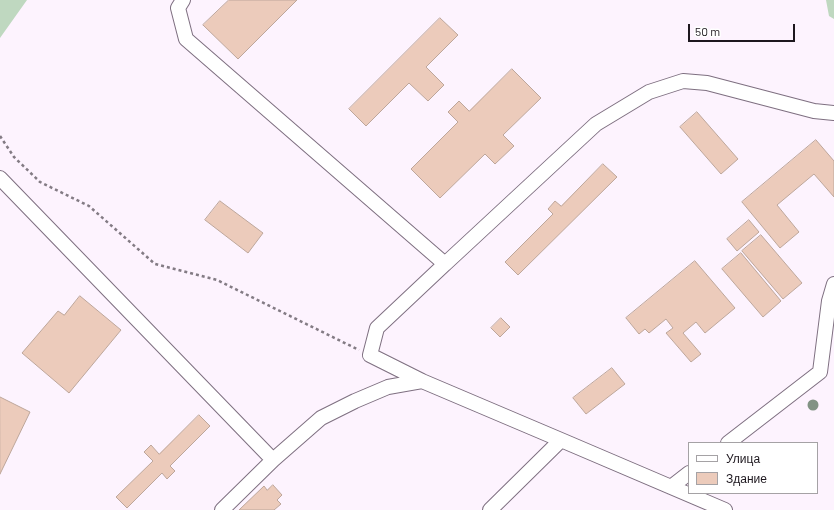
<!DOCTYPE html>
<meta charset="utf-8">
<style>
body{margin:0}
#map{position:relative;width:834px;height:510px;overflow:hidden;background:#fdf3fe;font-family:Barlow,sans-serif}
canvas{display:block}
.legend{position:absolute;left:688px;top:442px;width:130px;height:52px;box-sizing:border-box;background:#fff;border:1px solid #a5a2a5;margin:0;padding:5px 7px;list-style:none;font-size:12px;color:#1d171e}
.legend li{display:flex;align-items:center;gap:8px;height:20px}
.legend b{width:20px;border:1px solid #a5a2a5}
.scale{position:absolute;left:688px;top:24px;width:107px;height:18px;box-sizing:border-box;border:2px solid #1d171e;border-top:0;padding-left:5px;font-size:12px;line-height:14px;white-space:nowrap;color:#1d171e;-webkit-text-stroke:3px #fff;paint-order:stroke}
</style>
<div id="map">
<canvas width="834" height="510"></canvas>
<ul class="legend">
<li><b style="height:5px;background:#fff"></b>Улица</li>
<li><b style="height:11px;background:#eccbbb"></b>Здание</li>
</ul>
<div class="scale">50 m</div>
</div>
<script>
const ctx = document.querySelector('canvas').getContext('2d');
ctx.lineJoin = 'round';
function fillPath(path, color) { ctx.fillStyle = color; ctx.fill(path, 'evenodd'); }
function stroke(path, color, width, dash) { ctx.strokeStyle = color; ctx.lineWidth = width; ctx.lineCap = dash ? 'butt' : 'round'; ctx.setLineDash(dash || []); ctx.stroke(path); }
fillPath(new Path2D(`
 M0,0H27L0,38Z
 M826,0H834V19L829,16Z`), '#bfd8c0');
const building = new Path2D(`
 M229,0H297L238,59L203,25Z
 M440,18L458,35L426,67L444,85L428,101L409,83L366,126L349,109Z
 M512,69L541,98L503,135L514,146L495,164L485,154L440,198L411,169L458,122L448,112L459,101L469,111Z
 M697,112L738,159L721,174L680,127Z
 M816,140L834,161V197L814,174L777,205L799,232L780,248L742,202Z
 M603,164L617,177L518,275L505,262L553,214L548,209L555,201L561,206Z
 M220,201L263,233L248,253L205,220Z
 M749,220L759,232L737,251L727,239Z
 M761,235L802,283L783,299L742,251Z
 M741,253L781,301L763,317L722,269Z
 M695,261L735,308L705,333L696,322L683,333L701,354L691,362L666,333L673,328L666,319L649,333L645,329L639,334L626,318Z
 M80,296L121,330L69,393L22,353L58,311L64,315Z
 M501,318L510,327L500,337L491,328Z
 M612,368L625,384L586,414L573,398Z
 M0,397L30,412L0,474Z
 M199,415L210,426L170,466L175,471L167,479L162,473L127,508L116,497L153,461L144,452L151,445L159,454Z
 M273,485L282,495L277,500L281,504L274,510H239L264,486L267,490Z`);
fillPath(building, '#eccbbb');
stroke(building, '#bda69b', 1);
const minor = new Path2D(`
 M183,0L178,8L186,39L445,264L377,328L370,355L422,381L561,440
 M0,178L273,460L321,418L355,401L388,387L422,381
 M445,264L596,124L649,92L683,81L707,83L814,111L834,113
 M728,443L820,372L829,301L834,284
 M671,487L689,473
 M222,510L273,460
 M490,510L561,440L725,510`);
stroke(minor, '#7e6f80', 16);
stroke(new Path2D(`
 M0,136L14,157L40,182L89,206L155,264L217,280L359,350`), '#837b84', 2.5, [3, 3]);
stroke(minor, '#fff', 14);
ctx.fillStyle = '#829384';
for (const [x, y] of [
 [813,405]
]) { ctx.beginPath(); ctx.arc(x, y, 5.5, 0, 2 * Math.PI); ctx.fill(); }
</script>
